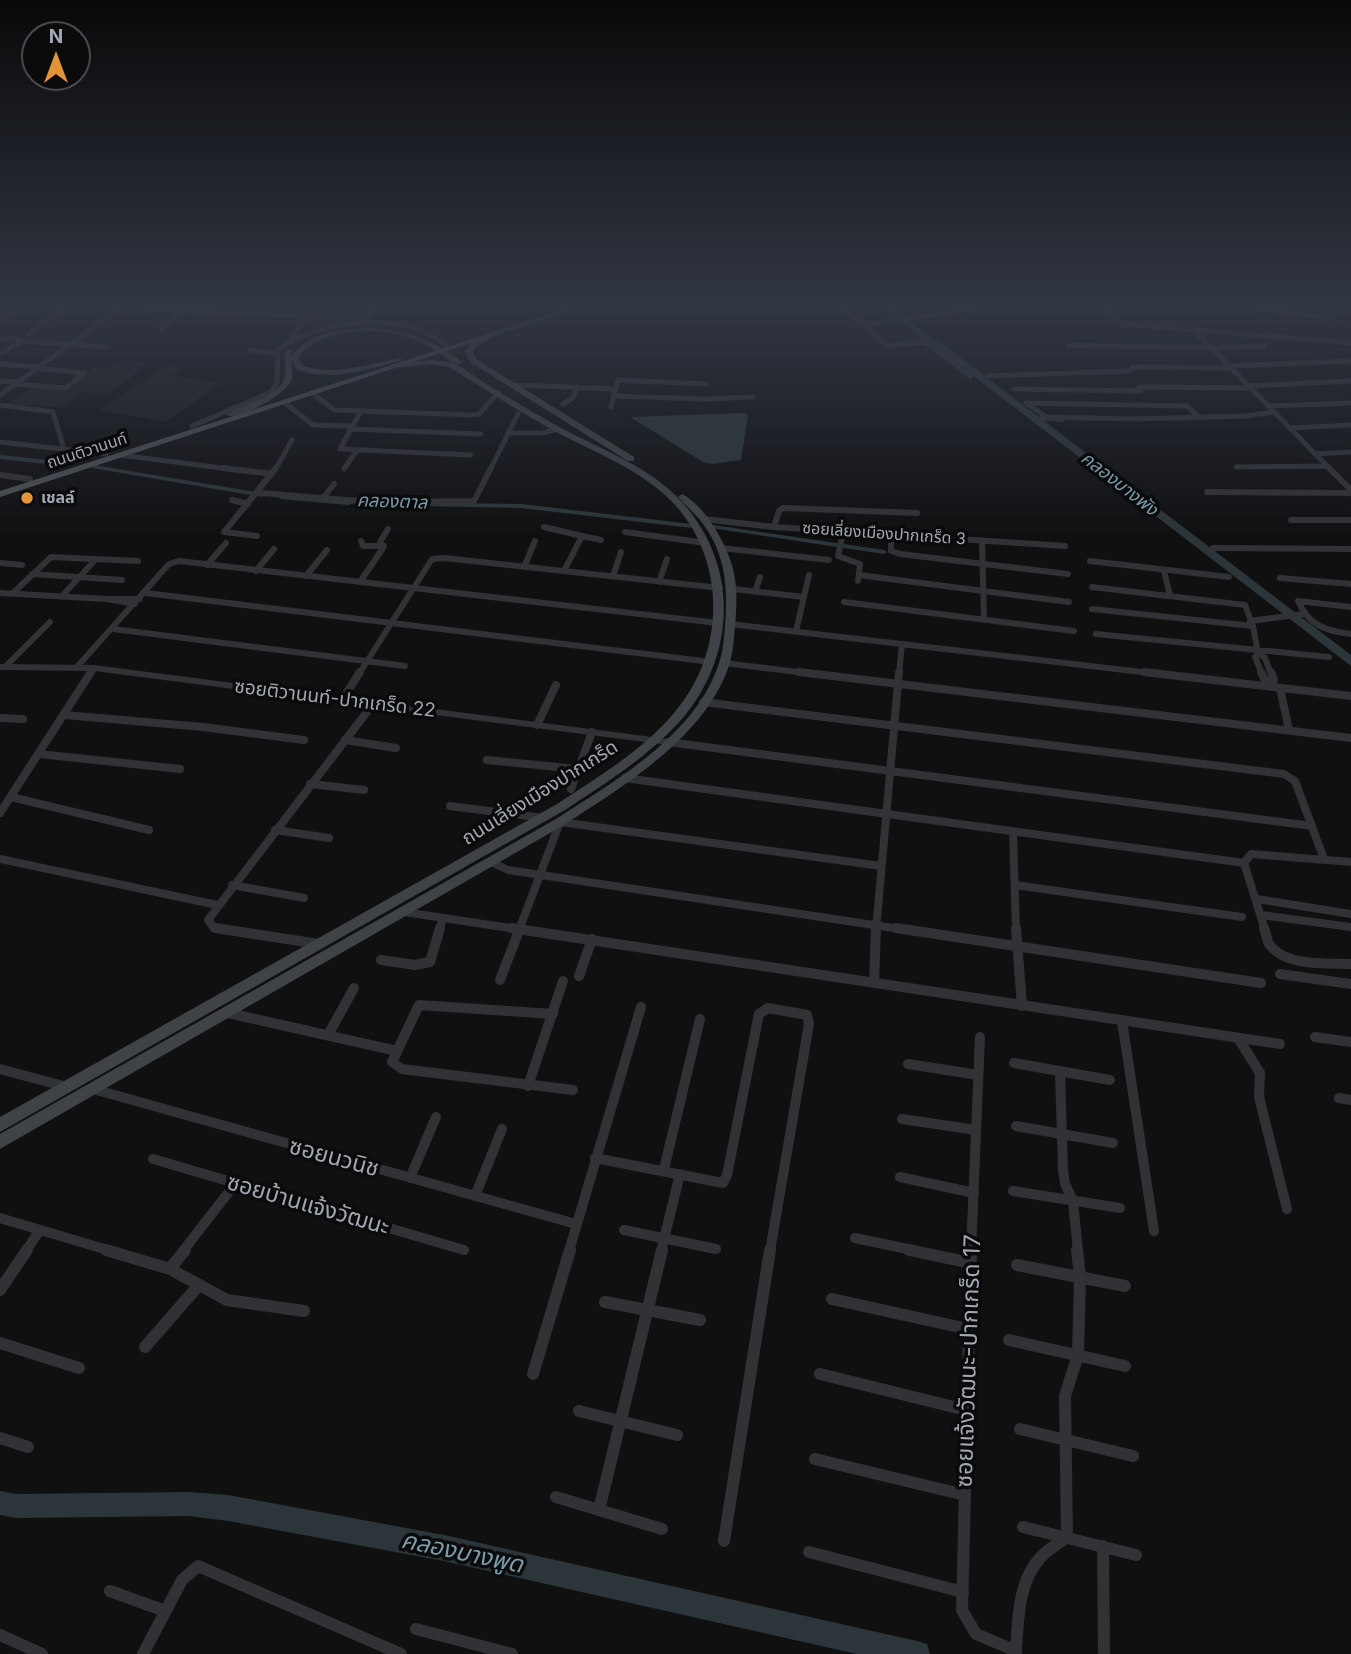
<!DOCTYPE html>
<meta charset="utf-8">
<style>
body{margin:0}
#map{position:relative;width:1351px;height:1654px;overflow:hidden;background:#101011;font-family:Inter,sans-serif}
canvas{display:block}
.north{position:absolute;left:21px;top:21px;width:70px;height:70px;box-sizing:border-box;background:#0b0b0c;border:2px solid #474a4e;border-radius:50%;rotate:0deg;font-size:19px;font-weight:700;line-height:28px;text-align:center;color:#a2a8b1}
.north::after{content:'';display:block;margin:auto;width:24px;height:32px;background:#e39436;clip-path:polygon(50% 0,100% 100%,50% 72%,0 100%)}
</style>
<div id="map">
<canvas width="1351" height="1654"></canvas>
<div class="north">N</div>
</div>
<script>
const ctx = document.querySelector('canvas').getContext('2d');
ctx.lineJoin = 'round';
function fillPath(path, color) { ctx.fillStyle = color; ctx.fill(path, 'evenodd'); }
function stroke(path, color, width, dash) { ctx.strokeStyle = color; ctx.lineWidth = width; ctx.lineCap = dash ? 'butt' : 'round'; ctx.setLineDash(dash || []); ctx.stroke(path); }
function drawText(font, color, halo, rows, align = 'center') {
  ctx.font = font + ' Inter,"Noto Sans Thai",sans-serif'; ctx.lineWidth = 7; ctx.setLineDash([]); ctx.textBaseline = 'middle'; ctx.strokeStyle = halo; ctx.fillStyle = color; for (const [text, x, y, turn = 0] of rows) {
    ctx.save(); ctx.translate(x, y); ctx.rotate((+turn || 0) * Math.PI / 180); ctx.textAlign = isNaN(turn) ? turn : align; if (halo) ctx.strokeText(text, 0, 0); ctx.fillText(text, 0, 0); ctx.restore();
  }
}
fillPath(new Path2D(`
 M124,360L147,363L129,379L107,394L82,391L64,408L8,403L33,386L69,390L92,368H108Z
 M169,365L183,367L173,375L222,383L165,422L99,410Z`), '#1c1c1e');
fillPath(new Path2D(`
 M744,413L748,415L741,460L711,464L703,462L630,417Z`), '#2c363a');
fillPath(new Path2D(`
 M1031,416L1063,418L1066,420L1063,422L1029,419L1028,418Z
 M0,455L66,462L69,464L66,466L0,459Z
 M94,465L262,493L265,495L262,497L92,468V466Z
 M283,496L349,501L352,503L349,505L281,499L280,498Z
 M374,502L521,504L692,524L695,526L692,528L521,508L372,505L371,504Z
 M713,525L884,550L887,552L884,554L711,528L710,527Z`), '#2c363a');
fillPath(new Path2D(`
 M884,306H893L926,334L951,350L1351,655V666L945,354L920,338Z
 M0,1491L16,1494L189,1492L228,1495L444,1535L917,1641L927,1644L930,1654H857L444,1561L228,1521L189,1516L16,1518L0,1515Z`), '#2c363a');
stroke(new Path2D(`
 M64,306L366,319L377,325
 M840,306L887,346L925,342L970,376
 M1100,306L1123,324L1351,343
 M1230,306L1331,318
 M366,319L376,306
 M0,321L24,306
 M865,325L993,306
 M161,329L184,310
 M1194,330L1331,470
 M28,334L69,306
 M292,337L308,316
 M2,340L16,338L19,341
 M1068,345L1212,348L1265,346
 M250,350L277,354
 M2,353L21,341L106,347
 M0,364L38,367
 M1229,366L1351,361
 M36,368L84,373
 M987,376L1130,371L1132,367L1231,368
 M0,381L17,382
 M14,384L66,388L84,373
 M516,385L615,389
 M1248,386L1351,381
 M1014,389L1141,391L1138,387L1250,388
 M312,393L335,410L471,415L479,414L498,393
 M0,395L119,309
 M613,396L706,399L753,397
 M284,402L313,425L352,426
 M1026,403L1046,417L1133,419L1245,416L1275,412
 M1026,403L1187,406L1200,418
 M563,404L573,398L577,387
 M0,405L53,412L64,449
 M1268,406L1351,403
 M611,407L618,380L706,384
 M361,411L340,449L471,455
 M192,426L271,392L277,383L278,350C310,324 380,315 419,329C429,333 438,340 447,346
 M1290,428L1351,425
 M351,429L481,434
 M508,433H543L558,429
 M0,442L106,454
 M1315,454L1351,452
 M120,455L237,470
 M1236,467L1328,466
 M344,469L357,450
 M275,470L292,440
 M490,470L518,414`), '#313236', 5);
stroke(new Path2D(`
 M223,468L272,474
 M1329,468L1351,490
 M0,475L30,479
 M1207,492L1351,493
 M261,493L371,502L474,501L491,468
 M323,498L334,484
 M232,500L248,504
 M704,519L774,527L1065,546
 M1291,520H1351
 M544,527L582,536L564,571
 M774,527L779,511L783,508L917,513
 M625,532L706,543
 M843,532L838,556L860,564L858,581
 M891,535V551L900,554L1068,574
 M257,536L224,532L276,468
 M582,536L601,540
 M361,541L363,546H384
 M982,541L984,620
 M721,548L829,560
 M1213,548L1351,549
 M1090,561L1229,577
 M0,563L22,565
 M207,565L226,543
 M524,567L535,541
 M256,571L274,549
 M1164,571L1170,595
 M32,574L122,580
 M859,575L1069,602
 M306,576L327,550
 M613,576L621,552
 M1280,578L1351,584
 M360,582L383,548L380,542L388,529
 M659,582L667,559
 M1092,587L1245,605L1253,626L1258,653L1255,657L1262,674
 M733,589L804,597
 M755,592L760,577
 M0,593L107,599
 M13,593L51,557L138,561
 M146,593L711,662
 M62,596L95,560
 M844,602L1074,631
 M135,604L107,599H140
 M1351,607L1298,601C1309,626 1326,631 1351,634
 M1092,609L1253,626
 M1250,621L1303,614
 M730,624L1159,674
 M113,629L405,666
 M796,631L809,575
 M1096,634L1329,657
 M1258,653L1265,658L1271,674
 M724,663L814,674
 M5,667L50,622
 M76,668L169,564L179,561L718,623
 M90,674L94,668
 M359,674L432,559L444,558L720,588
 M899,674L902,644`), '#313236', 6);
stroke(new Path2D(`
 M799,672L1351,738
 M1144,672L1351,696
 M1261,672L1264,679L1270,683
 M1270,686L1274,680L1271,672
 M1280,688L1289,730
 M342,700L360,672
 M703,702L1284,774L1295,781L1324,859
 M65,715L203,727L304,740
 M0,718L23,719
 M537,725L556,685
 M345,740L396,748
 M668,742L1312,826
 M39,754L180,769
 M487,760L578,769
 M625,778L1244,863
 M310,784L364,790
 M571,789L592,732
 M11,797L149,830
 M450,806L543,818
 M0,813L91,672
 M275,830L329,838
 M1013,832L1016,930
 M0,859L217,905
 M491,862L508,870L907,930
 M232,885L304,898
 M1015,885L1242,917
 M1257,899L1351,914
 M404,912L523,930
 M1261,915L1351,927
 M227,930L214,928L208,920L373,704
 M439,930L443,918
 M519,930L560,822L881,866
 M876,930L899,672
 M1265,930L1244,863L1251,854L1351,862`), '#313236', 8);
stroke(new Path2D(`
 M215,928L319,944
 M511,928L1280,1044
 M896,928L1261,983
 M1016,928L1022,1006
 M1264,928C1266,933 1267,940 1269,944C1285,967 1328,963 1351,964
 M381,960L415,965L430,962L440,928
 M1280,974L1351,984
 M579,976L592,939
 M500,980L520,928
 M874,983L876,928
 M228,1013L397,1051
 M553,1014L419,1005L392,1062L402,1069L573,1090
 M1122,1021L1154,1231
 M328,1035L354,988
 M1315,1037L1351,1042
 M1238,1038L1260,1073L1259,1097L1287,1209
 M1014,1063L1110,1080
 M908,1064L978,1075
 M0,1069L67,1087
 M1060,1072L1063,1169L1065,1184L1073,1201L1078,1251
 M528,1086L563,981
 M93,1089L576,1224
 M1339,1098L1351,1100
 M902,1119L976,1130
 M1016,1126L1113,1143
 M595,1158L723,1183L727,1175L759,1014L768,1008L807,1015L809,1024L770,1251
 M153,1159L464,1250
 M664,1169L700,1019
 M900,1177L974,1193
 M410,1178L436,1117
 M1013,1191L1120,1208
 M475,1196L502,1129
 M0,1218L111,1251
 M624,1230L716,1249
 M855,1238L917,1251
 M26,1251L40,1230
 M183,1251L235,1184
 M569,1251L641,1007
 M661,1251L680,1174
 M971,1251L980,1037`), '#313236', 10);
stroke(new Path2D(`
 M106,1250L170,1269L227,1300L304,1311
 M909,1250L971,1263
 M971,1250L962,1610L976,1634L1016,1651V1654
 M1017,1265L1125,1286
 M170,1269L185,1250
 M0,1290L27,1250
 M832,1299L968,1329
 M605,1302L700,1320
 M1009,1340L1125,1366
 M0,1343L79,1368
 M145,1347L199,1285
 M533,1374L570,1250
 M820,1374L966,1410
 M579,1411L677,1435
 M1020,1429L1133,1456
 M0,1438L28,1447
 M815,1459L965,1495
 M556,1497L662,1529
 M599,1510L662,1250
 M1023,1527L1136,1555
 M724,1541L770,1250
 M1103,1546L1104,1654
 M809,1552L963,1592
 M110,1591L165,1611
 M416,1629L512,1654
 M0,1635L42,1654
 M1016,1651C1018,1620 1018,1581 1041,1557C1048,1549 1058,1544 1067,1537L1065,1396L1078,1355L1080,1277L1077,1250
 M143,1654L182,1580L198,1566L401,1654`), '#313236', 12);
fillPath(new Path2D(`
 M0,664L94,665L668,739L673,742L668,745L94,671L0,670Z`), '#313236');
fillPath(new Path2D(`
 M362,328C400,328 433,338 463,363L456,365C440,354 423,341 404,336C373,326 317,330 298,358L303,366C335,376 367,365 399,358L403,360L362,371L337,375L312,374L297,370L291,359C291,366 294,374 291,381C285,395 238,421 226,415C241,404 278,398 284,379C288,369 282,360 286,350H292L291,357C308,333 335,330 362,328Z
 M488,335L494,336L476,347L473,352L476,359L634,457V461H628L470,362L465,352L470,344Z
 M431,360C438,361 445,361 452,363C464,367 477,378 488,385C512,400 536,414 561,428C597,447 640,463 671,491C738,553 741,650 682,719C649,756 606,783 565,810L0,1132V1117L557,804C598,777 642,751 674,713C729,650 727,550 664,494C633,467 593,451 558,433C521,413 485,389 449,367L431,364L393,368L389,366L393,364Z
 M682,494C704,505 724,540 731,562C738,583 737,604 735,626C734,638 733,651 730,663C706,737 625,785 564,825L0,1149V1134L556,819C615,781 696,735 719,663C723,651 724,639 725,626C728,589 726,555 703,524C696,514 686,506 678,497Z`), '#3f4246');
fillPath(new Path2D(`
 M575,306H585L0,497V491Z`), '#4d5054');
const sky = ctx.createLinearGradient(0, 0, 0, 538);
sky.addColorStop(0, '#090909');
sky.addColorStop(0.57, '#313743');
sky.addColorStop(1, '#31374300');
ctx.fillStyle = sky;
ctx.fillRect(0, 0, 1351, 538);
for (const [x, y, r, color] of [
 [27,498,7,"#e39436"]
]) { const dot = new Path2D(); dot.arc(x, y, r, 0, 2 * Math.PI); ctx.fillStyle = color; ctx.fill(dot); stroke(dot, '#0b0b0c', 2.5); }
drawText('16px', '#a2a8b1', '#0b0b0c', [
 ["ถนนติวานนท์",87,451,-18],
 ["ซอยเลี่ยงเมืองปากเกร็ด 3",884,534,4]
]);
drawText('bold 16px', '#a2a8b1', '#0b0b0c', [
 ["เชลล์",41,498]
], 'left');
drawText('italic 18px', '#7b9aaa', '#0b0b0c', [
 ["คลองบางพัง",1119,484,38],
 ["คลองตาล",392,502,2]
]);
drawText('19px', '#a2a8b1', '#0b0b0c', [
 ["ซอยติวานนท์-ปากเกร็ด 22",335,699,7],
 ["ถนนเลี่ยงเมืองปากเกร็ด",540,793,-32]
]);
drawText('23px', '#a2a8b1', '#0b0b0c', [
 ["ซอยนวนิช",334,1158,15],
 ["ซอยบ้านแจ้งวัฒนะ",308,1205,16],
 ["ซอยแจ้งวัฒนะ-ปากเกร็ด 17",969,1361,-88]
]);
drawText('italic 24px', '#7b9aaa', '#0b0b0c', [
 ["คลองบางพูด",462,1553,12]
]);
</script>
